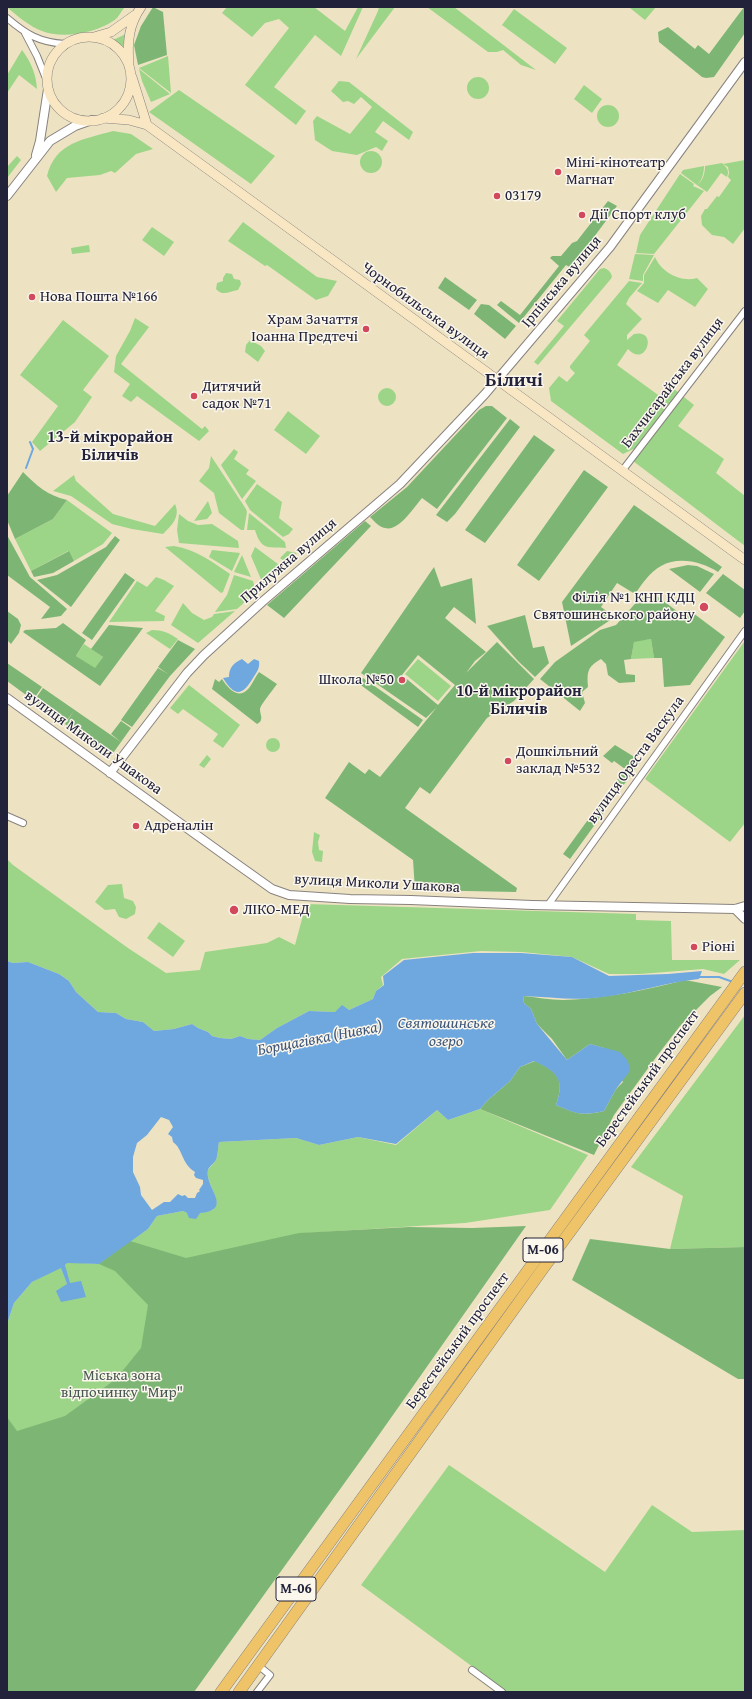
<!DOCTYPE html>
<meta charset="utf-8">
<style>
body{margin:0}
#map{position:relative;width:752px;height:1699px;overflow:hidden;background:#ede3c3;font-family:"Gentium Book Plus",serif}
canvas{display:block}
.frame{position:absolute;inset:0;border:8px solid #22223b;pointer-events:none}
</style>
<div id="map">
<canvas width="752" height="1699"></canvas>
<div class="frame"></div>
</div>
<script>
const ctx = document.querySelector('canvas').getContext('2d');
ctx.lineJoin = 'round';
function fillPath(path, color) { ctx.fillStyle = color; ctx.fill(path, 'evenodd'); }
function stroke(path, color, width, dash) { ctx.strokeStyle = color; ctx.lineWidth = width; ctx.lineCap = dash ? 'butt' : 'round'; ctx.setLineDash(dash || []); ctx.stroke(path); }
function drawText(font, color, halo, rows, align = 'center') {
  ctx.font = font + ' "Gentium Book Plus",serif'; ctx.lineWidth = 3; ctx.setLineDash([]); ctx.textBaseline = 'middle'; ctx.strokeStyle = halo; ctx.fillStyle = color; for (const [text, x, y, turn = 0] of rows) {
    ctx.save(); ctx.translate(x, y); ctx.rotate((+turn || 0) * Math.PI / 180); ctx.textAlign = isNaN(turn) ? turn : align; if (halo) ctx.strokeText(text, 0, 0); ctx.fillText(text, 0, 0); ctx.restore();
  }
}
fillPath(new Path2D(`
 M7,7H125C121,11 118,19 113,21C96,33 62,39 42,31C29,26 17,16 7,7Z
 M227,7H314L345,31L358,7H363L341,56L315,35L274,87L306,111L296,125L245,85L289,28L279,19L265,23L252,37L222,13Z
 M379,7H395L356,59L378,11Z
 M427,7H454L536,70L521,65L503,50L497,52H488Z
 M631,7H656L645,20L630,8Z
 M514,9L567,48L555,64L502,25Z
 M126,34L123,47L113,40Z
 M22,50C31,62 36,74 37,89L19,75L7,93V75Z
 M168,56L171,93L139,68Z
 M139,69L170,94L151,102L142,81Z
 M467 88a11 11 0 1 1 22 0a11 11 0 1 1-22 0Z
 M339,81L349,82L413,132L409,140L383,121L375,132L388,141L382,151L376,147L357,155L332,151L315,140L313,121L317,116L350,134L372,107L361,97L354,104L348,101L343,102L331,91Z
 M584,85L602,99L592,113L574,99Z
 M179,90L275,156L251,184L149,112Z
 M597 116a11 11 0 1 1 22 0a11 11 0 1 1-22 0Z
 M113,131L131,134L153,149L136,154L115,173L111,171L100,175L67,178L56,192L47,176C55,142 85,139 113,131Z
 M360 162a11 11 0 1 1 22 0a11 11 0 1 1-22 0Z
 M17,156L21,160L7,178V167Z
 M745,160V228L733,244L724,237L712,235L702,225L701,216L705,209H707L717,196L719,197L731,180L728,177L729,173L728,167L723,164Z
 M722,163C726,167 730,170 727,177L721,173L707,192L697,185C703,181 705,173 705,166Z
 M704,166C704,173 702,181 697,185L681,173L683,170Z
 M680,174L694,184L693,186L704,191L654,254L636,253L640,235Z
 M243,222L317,277L337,281L328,296L316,300L267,265L265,266L228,241Z
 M152,227L174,242L164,256L142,240Z
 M89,245L90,252L72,254L71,248Z
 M635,254L654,255L643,275V281L629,279Z
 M655,257C661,272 681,283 697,278L708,289L695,307L668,290L658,303L637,291L644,283V275Z
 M604,268C609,270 611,272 612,277L610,280L538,365L534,362L564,326L557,321L600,269Z
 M226,273L232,274L234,279L240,280L241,284L238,290C230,291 223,297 216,289L217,283L223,281V278Z
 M629,281L642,283L629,298L626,304L642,319L627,335V340L634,334C659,328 646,369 628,349L617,365L665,400L674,389L694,405L678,426L724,459L716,473L745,496V546L633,461L638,447L623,454L551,401L549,388L559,376L567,382L575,373L570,368V366L590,341L584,335Z
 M135,318L149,327L121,364L202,429L205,426L209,431L199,441L137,396L131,402L122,396L130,384L114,372L116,356L130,331Z
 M63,320L109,356L83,390L92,397L75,422L40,451L32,442L58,406L20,375Z
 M250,340L261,346L265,351L258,362L245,352L246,345Z
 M378 397a9 9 0 1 1 18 0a9 9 0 1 1-18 0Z
 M288,411L320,436L306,454L274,430Z
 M234,449L238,452L234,459L249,470L246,474L256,481L242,499L221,465Z
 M211,456L246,509L247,512L244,530H241L219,513L214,493L199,481L209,468Z
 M74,475L76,481L113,514L155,526L175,504C181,517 171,526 163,534L132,529L112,524L71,496L53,491Z
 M257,484L282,502L279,518L293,529L289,534L283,537L250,510L245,501Z
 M67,500L112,533L103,544L74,561L68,551L31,571L15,539L53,519Z
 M208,501L212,513L207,519L194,521Z
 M249,513L285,542L286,548C267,547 261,550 255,530H247Z
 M179,514L188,521L198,525L212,524L238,541L239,548L179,543L177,530Z
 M174,546C197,550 211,561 230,574L223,592L221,593L165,547Z
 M255,547L282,567L263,584L251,556Z
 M212,550L240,553L232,571L209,557Z
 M287,551L297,553L287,563L280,558Z
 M242,555L251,577L234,572Z
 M234,575L253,581L256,592L237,609L215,612L227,595Z
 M156,577L164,580L174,586L155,611L165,616L164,621L109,622L137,581L147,587Z
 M183,603L192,613L204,620L212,617L214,614L235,611L198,643L171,625Z
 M152,630C163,630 169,633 178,639L170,649L146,633Z
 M651,639L654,658L631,659L634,641Z
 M744,642L745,823L730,842L645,779Z
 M84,644L103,657L95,669L76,656Z
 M418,659L451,686L438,701L405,674Z
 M189,685L240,725L223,748L213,741L218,734L183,709L178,714L170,708Z
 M266 745a7 7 0 1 1 14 0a7 7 0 1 1-14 0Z
 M207,755L211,759L204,768L199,765Z
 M314,832L320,835L318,842L319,850L323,851L322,862L315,861L312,852Z
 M7,859L13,865L128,948L166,973L200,970L205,952L267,943L279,937L295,945L306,904L636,914V920L671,921L672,960H740L724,974L703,969L640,974H609L572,957L522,952L481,951L402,959L381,977L383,985L376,991L373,999L349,1010L345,1009L335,1012L309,1011L277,1028L260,1040L248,1039L240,1036L231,1039L220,1038L212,1036L208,1032L198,1028L192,1024L174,1029L154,1031L143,1022L126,1019L116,1013L98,1012L76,992L69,981L59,974L28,962L13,963L7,961Z
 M122,884L124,898L133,901L136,907L135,914L126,919L119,917L115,909L105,910L95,902L108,885Z
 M159,922L185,941L173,957L147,938Z
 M745,1015V1247L670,1249L683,1196L631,1167Z
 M480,1109L588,1155L550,1210L465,1223L306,1233L7,1628V1324L14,1303L32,1282L61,1267L67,1284L65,1265L67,1262L96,1264L148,1229L157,1216L183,1211C189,1215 197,1213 204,1212C232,1210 204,1184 208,1170C210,1167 214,1163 216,1160C218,1155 218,1147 219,1142L296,1138L319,1145L358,1137L396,1145L437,1110L448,1120Z
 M449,1465L605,1572L652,1505L692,1532L745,1530V1692H507L361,1585Z`), '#9cd587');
fillPath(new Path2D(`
 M153,7L163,12L167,55L138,65L134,45L141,26Z
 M744,7L745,33L714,77L706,78L702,77L659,42L658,32L668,27L695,49L698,45L709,54Z
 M608,201L617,206L571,268L566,265L519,323L497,305L501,301L520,315L559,266L550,258L552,256H561L572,243L577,241Z
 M445,277L477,300L469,310L438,288Z
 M481,304L489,305L516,326L505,339L474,314Z
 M486,406H492L507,418L437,509L422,498C414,507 399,532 385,528C379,527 374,521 370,517L407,487L479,410Z
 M510,419L520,427L455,514L447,522L436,515Z
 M534,435L555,450L485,543L465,530Z
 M584,470L608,487L539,581L517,565Z
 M23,472C37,486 47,495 67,500L53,519L15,539L7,520V496Z
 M634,505L722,567L718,572C702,562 679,556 661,566C650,572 642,584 635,594L617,583L601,607L615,617L571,646L562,602Z
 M365,521L371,526L284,618L267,605Z
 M7,535L30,577L67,609L61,616L41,619L50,607L7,575Z
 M115,536L120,540L71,607L37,580L57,575L106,547Z
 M69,551L74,561L53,573L34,577L31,571Z
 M688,565L697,566L714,574L700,592L669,569Z
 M434,567L441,587L472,578L476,624L454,607L445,618L486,652L475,661L466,673L497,642L534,679L514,701L487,718L430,794L420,787L405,808L517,888L516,892L415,890L413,860L325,798L349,762L365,774L369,769L380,777L437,707L426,718L361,673ZM418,655L455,685L438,705L402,675Z
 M125,573L135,580L92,640L82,633Z
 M723,574L745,590V611L740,618L706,593Z
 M657,596L678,612L689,610L725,637L690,685L664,687L662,658H654L651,639L634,642L631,659L624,660L626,674L635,675V682L619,683L608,675L606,664L601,659C587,667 587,672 588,687L582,692L585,703L580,711L540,679L555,662L600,630L616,625L641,597L648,602Z
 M7,611L18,619L21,625L19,633L11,644L7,640Z
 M525,615L533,648L544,646L549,663L535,677L518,661L487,626Z
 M63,623L86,640L76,656L95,668L103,657L91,649L109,625L143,628L100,686L23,632L25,630L56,628Z
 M178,640L195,649L170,676L132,727L121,720L158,668L168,674L158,667Z
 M7,663L42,687L33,700L7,681Z
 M259,672L277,684C273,690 261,704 260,709C260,715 263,717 260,722L257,724L212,689L215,679L219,682L222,679C228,688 238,701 249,688C253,683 255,677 259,672Z
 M363,678L423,720L418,727L358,683Z
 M43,688L121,742L111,756L105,754L65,724L74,711L64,724L34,701Z
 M121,721L131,728L121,742L111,734Z
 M615,745L641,761L570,859L563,854L625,769L614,761L612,763L603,756Z
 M685,980L722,987L710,996L680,1026L657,1056L614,1115L594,1155L480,1109L488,1100L510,1081L520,1067L535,1061C558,1072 565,1079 556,1105C577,1114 582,1116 604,1111L616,1089L623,1082L604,1048L590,1044L567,1060L552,1039L537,1024L531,1009L524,1003L523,996C536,997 550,1000 563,1000C604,999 645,990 685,980Z
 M526,1226L369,1449L194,1692H7V1417L17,1431L65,1416L116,1379L141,1348L148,1305L115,1271L99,1264L130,1241L186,1258L299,1233L409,1227L472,1228Z
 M590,1239L670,1249L745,1247V1379H738L572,1280Z`), '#7db674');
fillPath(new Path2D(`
 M242,659L248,664L254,659L259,661C260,668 257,672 253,678C242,697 234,696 223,678L229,677C229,667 234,663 242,659Z
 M473,953H521L572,957L609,976L668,974L702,971L699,979C667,982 635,993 603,997C575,1001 550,997 523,996L524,1003L531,1009L537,1024L567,1060L590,1044L620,1052L628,1061L630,1071L616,1089L604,1111C582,1116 576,1114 556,1105C565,1080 558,1072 534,1061L520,1067L510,1081L488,1100L480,1109L448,1120L437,1110L396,1144L358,1137L319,1145L296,1138L219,1142C218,1147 218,1155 216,1160C214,1163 209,1167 208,1170C204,1187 235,1210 200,1213L196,1219L189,1218L187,1213L183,1211L157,1216L148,1229L99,1264L67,1263L65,1265L70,1283L81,1281L86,1297L61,1302L56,1291L67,1284L61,1268L32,1282L14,1303L7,1324V961L13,963L28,962L59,974L69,981L76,992L98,1012L116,1013L126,1019L143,1022L154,1031L174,1029L192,1024L198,1028L208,1032L212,1036L220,1038L231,1039L240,1036L248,1039L260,1040L277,1028L309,1011L335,1012L342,1005L349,1010L373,999L376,991L384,985L383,976L404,960ZM161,1117L169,1120L173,1127L168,1134L172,1137L173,1142C183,1149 181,1163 195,1172L194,1175L196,1178L203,1180V1184L199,1190L200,1191L197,1193L195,1198H188L185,1195L182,1196L178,1194L170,1202H164L152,1210L141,1195L140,1187L133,1172V1157L137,1143L147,1135Z`), '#6ea8de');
stroke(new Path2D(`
 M26,468L33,449L30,442
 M698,977H719L733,982`), '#6ea8de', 2);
const minor = new Path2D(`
 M7,18C27,35 39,42 65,44
 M25,33L37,56L47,81
 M622,471L745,311
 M7,816L23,823
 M548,905L745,631
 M472,1670L502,1692
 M257,1692L270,1675L259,1666`);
const tertiary = new Path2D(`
 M36,155L40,141L48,89
 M7,196L50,141L75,126L92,120
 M7,698L227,857L272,889L289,895L350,899L411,900L532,905L735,909L745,906
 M110,773L187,673L204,655L262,602L400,484L485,394L610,247L745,62
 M735,909L745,919`);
const secondary = new Path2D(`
 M94,37L111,32L135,15
 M47 79a42 42 0 1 1 84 0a42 42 0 1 1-84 0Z
 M129,63C127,42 129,24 141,7
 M132,77L147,125
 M103,118L129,120L147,125L745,560`);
const trunk = new Path2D(`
 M221,1692L745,972
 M239,1692L542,1270L745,993`);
stroke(minor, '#88827f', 8);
stroke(tertiary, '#88827f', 10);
stroke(secondary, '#88827f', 10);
stroke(trunk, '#88827f', 12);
stroke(minor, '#fff', 6);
stroke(tertiary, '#fff', 8);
stroke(secondary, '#f9e7c3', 9);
stroke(trunk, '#efc469', 11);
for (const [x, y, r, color] of [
 [558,172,4,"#d1495b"],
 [497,196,4,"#d1495b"],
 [582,215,4,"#d1495b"],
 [32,297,4,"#d1495b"],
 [366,329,4,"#d1495b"],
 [194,396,4,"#d1495b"],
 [704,607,5,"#d1495b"],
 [402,680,4,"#d1495b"],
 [508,761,4,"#d1495b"],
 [136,826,4,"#d1495b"],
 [234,910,5,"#d1495b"],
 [694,947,4,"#d1495b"]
]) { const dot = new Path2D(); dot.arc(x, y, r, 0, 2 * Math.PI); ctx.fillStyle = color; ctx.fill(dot); stroke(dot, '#fbf7ec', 1.5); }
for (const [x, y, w] of [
 [543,1250,40],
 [296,1589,40]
]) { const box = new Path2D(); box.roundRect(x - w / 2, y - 12, w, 24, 3); ctx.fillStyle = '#fbf7ec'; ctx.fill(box); stroke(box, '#22223b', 1); }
drawText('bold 14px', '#22223b', null, [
 ["М-06",543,1250],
 ["М-06",296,1589]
]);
drawText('15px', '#22223b', '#fbf7ec', [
 ["Міні-кінотеатр",566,163],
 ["Магнат",566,180],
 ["03179",505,196],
 ["Дії Спорт клуб",590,215],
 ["Нова Пошта №166",40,297],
 ["Храм Зачаття",358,320,"right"],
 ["Іоанна Предтечі",358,337,"right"],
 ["Дитячий",202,387],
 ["садок №71",202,404],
 ["Філія №1 КНП КДЦ",695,598,"right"],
 ["Святошинського району",695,615,"right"],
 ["Школа №50",394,680,"right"],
 ["Дошкільний",516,752],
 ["заклад №532",516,769],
 ["Адреналін",144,826],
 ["ЛІКО-МЕД",243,910],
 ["Ріоні",702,947]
], 'left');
drawText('15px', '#22223b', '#fbf7ec', [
 ["Ірпінська вулиця",562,282,-50],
 ["Чорнобильська вулиця",425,311,36],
 ["Бахчисарайська вулиця",673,383,-53],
 ["Прилужна вулиця",289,561,-41],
 ["вулиця Миколи Ушакова",93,743,36],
 ["вулиця Ореста Васкула",636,760,-54],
 ["вулиця Миколи Ушакова",377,884,3],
 ["Берестейський проспект",648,1079,-54],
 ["Берестейський проспект",458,1341,-54]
]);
drawText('15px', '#475852', '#fbf7ec', [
 ["Міська зона",122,1376],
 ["відпочинку \"Мир\"",122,1393]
]);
drawText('bold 16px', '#22223b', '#fbf7ec', [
 ["13-й мікрорайон",110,438],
 ["Біличів",110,456],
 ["10-й мікрорайон",519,692],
 ["Біличів",519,710]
]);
drawText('italic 16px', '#40587c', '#fbf7ec', [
 ["Святошинське",446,1024],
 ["озеро",446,1042],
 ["Борщагівка (Нивка)",320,1039,-11]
]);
drawText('bold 19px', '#22223b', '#fbf7ec', [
 ["Біличі",514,381]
]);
</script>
